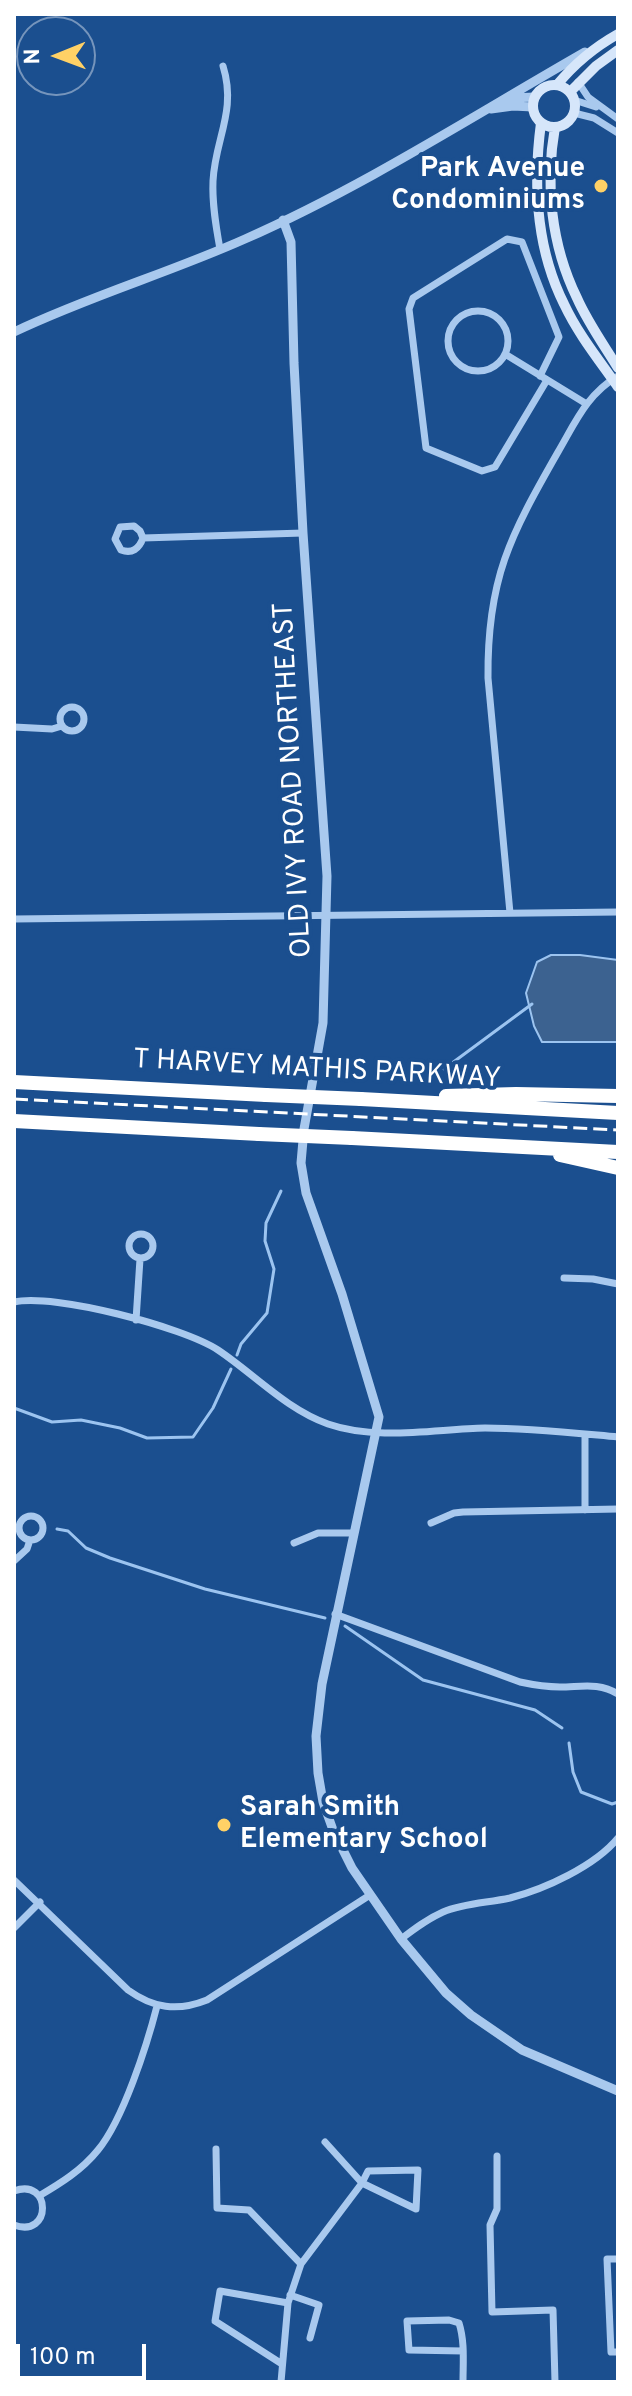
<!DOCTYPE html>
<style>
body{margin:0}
#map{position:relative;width:632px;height:2396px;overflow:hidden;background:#1b4f8f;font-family:Overpass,sans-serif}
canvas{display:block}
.frame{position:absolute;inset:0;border:16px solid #fff;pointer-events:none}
.north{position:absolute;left:16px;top:16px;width:80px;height:80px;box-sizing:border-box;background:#1b4f8f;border:2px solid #7695bc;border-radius:50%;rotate:269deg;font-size:22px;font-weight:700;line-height:32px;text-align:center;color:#fff}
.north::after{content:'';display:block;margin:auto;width:28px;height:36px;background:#ffd166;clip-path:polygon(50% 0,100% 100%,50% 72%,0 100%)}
.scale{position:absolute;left:16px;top:2344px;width:130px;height:36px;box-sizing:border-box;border:4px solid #fff;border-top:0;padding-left:10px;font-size:24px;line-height:28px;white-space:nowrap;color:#fff;-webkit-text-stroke:6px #1b4f8f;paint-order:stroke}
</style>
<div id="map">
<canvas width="632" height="2396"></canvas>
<div class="frame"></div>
<div class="north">N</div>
<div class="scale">100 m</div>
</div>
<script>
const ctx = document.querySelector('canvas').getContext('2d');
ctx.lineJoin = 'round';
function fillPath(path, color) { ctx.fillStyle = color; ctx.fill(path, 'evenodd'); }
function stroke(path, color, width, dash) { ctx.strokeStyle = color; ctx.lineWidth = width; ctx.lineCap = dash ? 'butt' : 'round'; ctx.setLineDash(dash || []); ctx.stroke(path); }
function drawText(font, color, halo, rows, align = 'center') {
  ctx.font = font + ' Overpass,sans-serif'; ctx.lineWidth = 8; ctx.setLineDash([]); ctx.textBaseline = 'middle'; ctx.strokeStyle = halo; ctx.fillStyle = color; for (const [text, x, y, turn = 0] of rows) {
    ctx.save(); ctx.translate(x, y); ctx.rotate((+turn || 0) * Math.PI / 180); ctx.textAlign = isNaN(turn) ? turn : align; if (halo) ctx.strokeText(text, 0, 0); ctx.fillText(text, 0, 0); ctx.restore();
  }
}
const water = new Path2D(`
 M551,955H580L618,960V1042H542L534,1026L526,993L537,962Z`);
fillPath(water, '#3c6290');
stroke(water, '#9cc4f0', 2);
stroke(new Path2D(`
 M444,1069L532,1004
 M237,1355L241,1344L267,1313L274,1269L265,1241L266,1223L281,1191
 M14,1408L52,1422L81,1420L120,1428L147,1438L193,1437L213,1408L231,1369
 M57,1529L68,1531L86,1548L110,1558L205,1589L325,1618
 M345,1626L423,1680L535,1710L562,1728
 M569,1743L573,1772L581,1792L612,1804L618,1802`), '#9cc4f0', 3);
stroke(new Path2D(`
 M578,82L588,97L618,119
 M574,100L596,107
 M574,113L594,118L618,133
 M220,249C216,227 212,204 213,181C215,139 237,111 223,66
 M448 341a30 30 0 1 1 60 0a30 30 0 1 1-60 0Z
 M505,354L585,403
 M540,376L559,337L522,242L507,239L413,298L409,309L426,448L482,471L495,467L547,380
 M143,538C139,549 132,554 121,550L115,539L120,527L134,526L140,531L143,538L303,533
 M60 719a12 12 0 1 1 24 0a12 12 0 1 1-24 0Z
 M14,727L52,729L62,726
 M510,913L488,678C487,579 510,536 558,452C575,423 587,394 618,376
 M14,919L618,912
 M129 1246a12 12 0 1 1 24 0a12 12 0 1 1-24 0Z
 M564,1278L593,1279L618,1284
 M14,1302C54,1293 183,1327 218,1350C254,1374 286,1409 328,1424C377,1441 435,1429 485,1428C529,1428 574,1433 618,1437
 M136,1320L140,1259
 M585,1434V1510
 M19 1528a12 12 0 1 1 24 0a12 12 0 1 1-24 0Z
 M431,1523L454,1513L463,1512L618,1509
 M294,1543L318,1533H354
 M14,1561L27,1549L30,1540
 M335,1614L520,1682C534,1685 546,1687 560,1687C581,1687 599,1682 618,1694
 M14,1880L128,1990C153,2008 177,2012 207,2000L370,1895
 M14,1928L40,1902
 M401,1939C414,1929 427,1919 443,1912C464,1903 487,1903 510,1898C545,1889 595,1866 618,1838
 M216,2149L217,2208L249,2210L301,2264
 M497,2156V2209L490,2225L492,2312L553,2310L555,2382
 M14,2191C52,2177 52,2239 14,2225
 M39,2196C61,2183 82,2170 98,2150C123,2120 147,2045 157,2006
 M618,2259H607L611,2352H618
 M290,2295L319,2305L310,2338
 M282,2364L215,2321L220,2291L288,2303
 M281,2382L288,2303L301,2264L362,2183L368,2171L418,2170L416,2209L362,2183L325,2142
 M463,2382C463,2362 465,2342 459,2323L449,2320L407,2321L409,2350L463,2351`), '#a9c9ee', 7);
stroke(new Path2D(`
 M510,98L535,97
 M491,109L513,106L533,107
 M283,220L291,242L294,363L303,533L327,876L323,1023L304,1129L301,1163L306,1193L342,1294L379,1417L322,1684L316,1736L318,1773L323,1802L333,1830L352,1868L401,1939L446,1993L471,2015L522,2050L618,2091
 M14,332C89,296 169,273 245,239C363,187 473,116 585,52`), '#a9c9ee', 9);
stroke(new Path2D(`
 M533 106a21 21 0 1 1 42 0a21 21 0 1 1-42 0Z
 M557,85C575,63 593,48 618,34
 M570,92L596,66L618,50
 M541,123C533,184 536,248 564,304C578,334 599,360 618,387
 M555,127C545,184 551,245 577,298C588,323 604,345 618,368`), '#d6e6fa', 10);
stroke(new Path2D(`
 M14,1082L266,1095
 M446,1096L516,1094L618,1096
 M361,1099L618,1113
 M14,1121L259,1134
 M352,1138L618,1152
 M560,1155L618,1168`), '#fff', 14);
stroke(new Path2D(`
 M14,1099L618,1130`), '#fff', 3, [14, 6]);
stroke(new Path2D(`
 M266,1095L361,1099
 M259,1134L352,1138`), '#fff', 14);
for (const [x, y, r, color] of [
 [601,186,8,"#ffd166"],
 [224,1825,8,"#ffd166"]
]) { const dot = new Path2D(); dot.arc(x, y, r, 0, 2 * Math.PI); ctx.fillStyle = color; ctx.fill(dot); stroke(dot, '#1b4f8f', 3); }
drawText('bold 28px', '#fff', '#1b4f8f', [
 ["Park Avenue",585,170],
 ["Condominiums",585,202],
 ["Sarah Smith",240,1809,"left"],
 ["Elementary School",240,1841,"left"]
], 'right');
drawText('28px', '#fff', '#1b4f8f', [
 ["OLD IVY ROAD NORTHEAST",295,780,-93],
 ["T HARVEY MATHIS PARKWAY",317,1071,3]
]);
</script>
